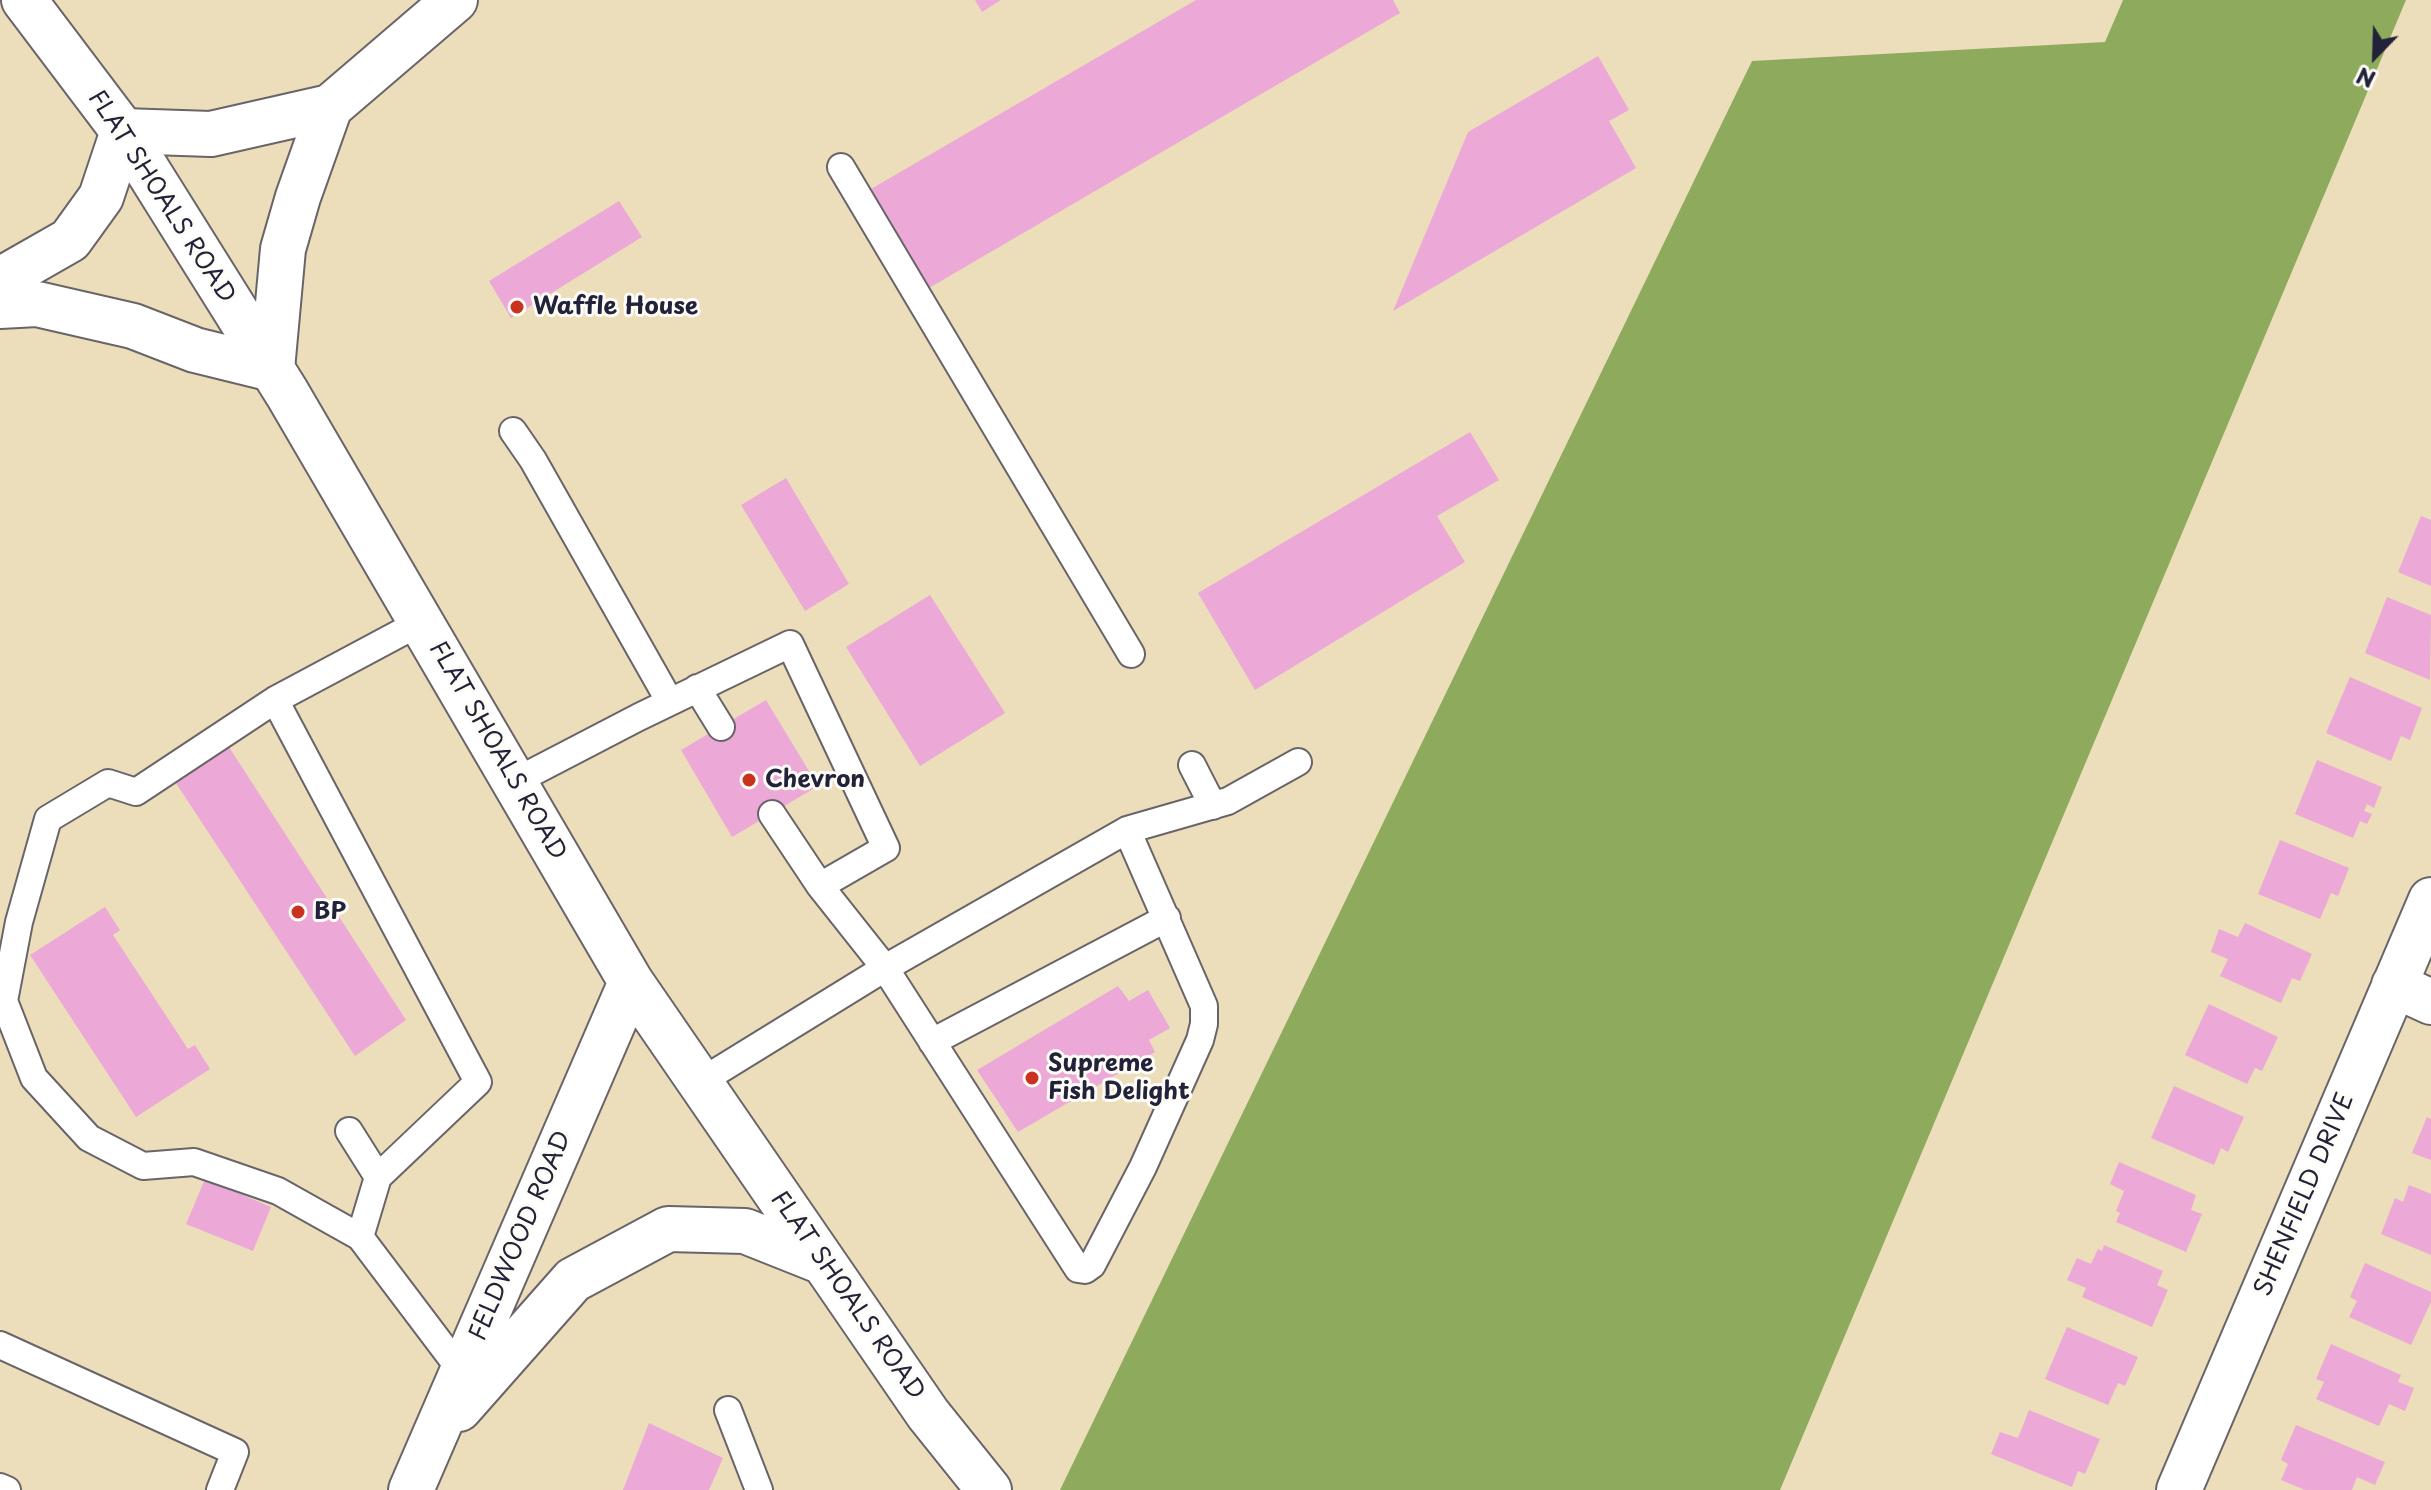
<!DOCTYPE html>
<style>
body{margin:0}
#map{position:relative;width:2431px;height:1490px;overflow:hidden;background:#ecdebb;font-family:"Playpen Sans",sans-serif}
canvas{display:block}
.north{position:absolute;left:2335px;top:16px;width:80px;height:80px;-webkit-text-stroke:6px #fdfcf7;paint-order:stroke;rotate:203deg;font-size:22px;font-weight:700;line-height:32px;text-align:center;color:#22223b}
.north::after{content:'';display:block;margin:auto;width:28px;height:36px;background:#22223b;clip-path:polygon(50% 0,100% 100%,50% 72%,0 100%)}
</style>
<div id="map">
<canvas width="2431" height="1490"></canvas>
<div class="north">N</div>
</div>
<script>
const ctx = document.querySelector('canvas').getContext('2d');
ctx.lineJoin = 'round';
function fillPath(path, color) { ctx.fillStyle = color; ctx.fill(path, 'evenodd'); }
function stroke(path, color, width, dash) { ctx.strokeStyle = color; ctx.lineWidth = width; ctx.lineCap = dash ? 'butt' : 'round'; ctx.setLineDash(dash || []); ctx.stroke(path); }
function drawText(font, color, halo, rows, align = 'center') {
  ctx.font = font + ' "Playpen Sans",sans-serif'; ctx.lineWidth = 6; ctx.setLineDash([]); ctx.textBaseline = 'middle'; ctx.strokeStyle = halo; ctx.fillStyle = color; for (const [text, x, y, turn = 0] of rows) {
    ctx.save(); ctx.translate(x, y); ctx.rotate((+turn || 0) * Math.PI / 180); ctx.textAlign = isNaN(turn) ? turn : align; if (halo) ctx.strokeText(text, 0, 0); ctx.fillText(text, 0, 0); ctx.restore();
  }
}
fillPath(new Path2D(`
 M2123,0H2406L1780,1490H1060L1752,61L2105,42Z`), '#8eaa5c');
fillPath(new Path2D(`
 M975,0H1001L982,12Z
 M1196,0H1393L1400,13L929,288L871,189Z
 M1598,56L1629,110L1609,121L1636,168L1393,311L1468,132Z
 M619,201L642,237L511,318L489,281Z
 M1470,432L1499,480L1437,516L1465,562L1255,690L1198,593Z
 M786,478L849,584L805,611L741,505Z
 M2421,516L2431,520V586L2398,572Z
 M930,595L1005,713L920,766L846,647Z
 M2387,597L2431,615L2430,680L2365,653Z
 M2350,677L2422,708L2410,740L2401,736L2391,761L2326,733Z
 M766,700L818,786L732,837L681,750Z
 M225,741L406,1020L355,1056L172,777Z
 M2317,760L2382,787L2374,808L2367,804L2364,811L2372,814L2367,824L2360,821L2353,838L2295,814Z
 M2280,840L2349,868L2338,896L2331,893L2320,919L2258,894Z
 M105,907L120,930L113,935L188,1049L195,1045L210,1069L136,1117L30,955Z
 M2245,923L2312,954L2300,981L2292,978L2281,1003L2220,976L2228,959L2211,952L2219,929L2238,937Z
 M1118,986L1129,1001L1148,990L1170,1028L1149,1040L1155,1052L1018,1132L977,1070Z
 M2209,1004L2278,1037L2262,1071L2255,1068L2247,1084L2185,1055Z
 M2174,1086L2244,1117L2228,1152L2221,1148L2214,1165L2151,1138Z
 M2427,1117L2431,1119V1160L2412,1153Z
 M2119,1162L2196,1195L2191,1210L2202,1214L2186,1252L2116,1222L2120,1213L2116,1211L2124,1191L2110,1184Z
 M205,1179L271,1207L253,1251L186,1224Z
 M2409,1185L2431,1194V1255L2381,1234L2395,1198L2403,1202Z
 M2104,1245L2163,1271L2157,1285L2168,1290L2152,1327L2082,1297L2086,1288L2067,1280L2077,1258L2091,1264L2098,1249L2102,1251Z
 M2365,1263L2431,1292V1302L2411,1345L2349,1317L2357,1301L2350,1297Z
 M2067,1327L2138,1357L2125,1386L2118,1383L2108,1405L2045,1379Z
 M2331,1344L2401,1375L2398,1382L2414,1388L2405,1411L2389,1404L2379,1426L2316,1399L2324,1382L2316,1379Z
 M2029,1410L2100,1439L2085,1474L2078,1471L2072,1487L1991,1454L2000,1432L2018,1438Z
 M649,1423L723,1458L709,1490H623Z
 M2296,1425L2385,1462L2375,1485L2357,1477L2352,1490H2305L2281,1480L2288,1464L2281,1460Z`), '#eca8d6');
const service = new Path2D(`
 M841,167L1131,654
 M513,431L533,460L670,702
 M697,688L721,727
 M275,700L478,1082L378,1177L360,1237L462,1372
 M1192,765L1213,806
 M514,782L639,717L790,644L886,848L820,886L885,968L1078,1269L1085,1270L1092,1265L1143,1167L1200,1040L1204,1024V1006L1127,830
 M772,814L820,886
 M932,1042L1167,918
 M700,1082L885,968L1127,830L1228,801L1298,762
 M349,1131L378,1177
 M360,1237L278,1191L194,1162L143,1166L89,1138L34,1078L4,1001L19,922L48,819L108,783L136,792L275,700L421,622
 M0,1345L235,1452L220,1490
 M728,1410L759,1490
 M0,1487L7,1490`);
const minor = new Path2D(`
 M2394,985L2431,1002
 M2179,1490L2431,900`);
const tertiary = new Path2D(`
 M24,0L123,131L287,393L631,982L928,1414L989,1490
 M459,1409L573,1280L668,1229L745,1231L823,1262
 M411,1490L631,982`);
const motorway = new Path2D(`
 M0,280L70,240L101,197L123,131L211,134L330,107L455,0
 M0,306L37,304L133,326L195,350L272,369L283,249L298,197L330,107`);
stroke(service, '#696468', 30);
stroke(minor, '#696468', 48);
stroke(tertiary, '#696468', 48);
stroke(motorway, '#696468', 48);
stroke(service, '#fff', 26);
stroke(minor, '#fff', 44);
stroke(tertiary, '#fff', 44);
stroke(motorway, '#fff', 44);
for (const [x, y, r, color] of [
 [517,307,8,"#c8321e"],
 [749,780,8,"#c8321e"],
 [298,912,8,"#c8321e"],
 [1032,1078,8,"#c8321e"]
]) { const dot = new Path2D(); dot.arc(x, y, r, 0, 2 * Math.PI); ctx.fillStyle = color; ctx.fill(dot); stroke(dot, '#fdfcf7', 3); }
drawText('24px', '#22223b', '#fdfcf7', [
 ["FLAT SHOALS ROAD",161,197,57],
 ["FLAT SHOALS ROAD",497,751,60],
 ["SHENFIELD DRIVE",2305,1195,-67],
 ["FELDWOOD ROAD",521,1236,-67],
 ["FLAT SHOALS ROAD",847,1296,55]
]);
drawText('bold 24px', '#22223b', '#fdfcf7', [
 ["Waffle House",533,307],
 ["Chevron",765,780],
 ["BP",314,912],
 ["Supreme",1048,1064],
 ["Fish Delight",1048,1092]
], 'left');
</script>
